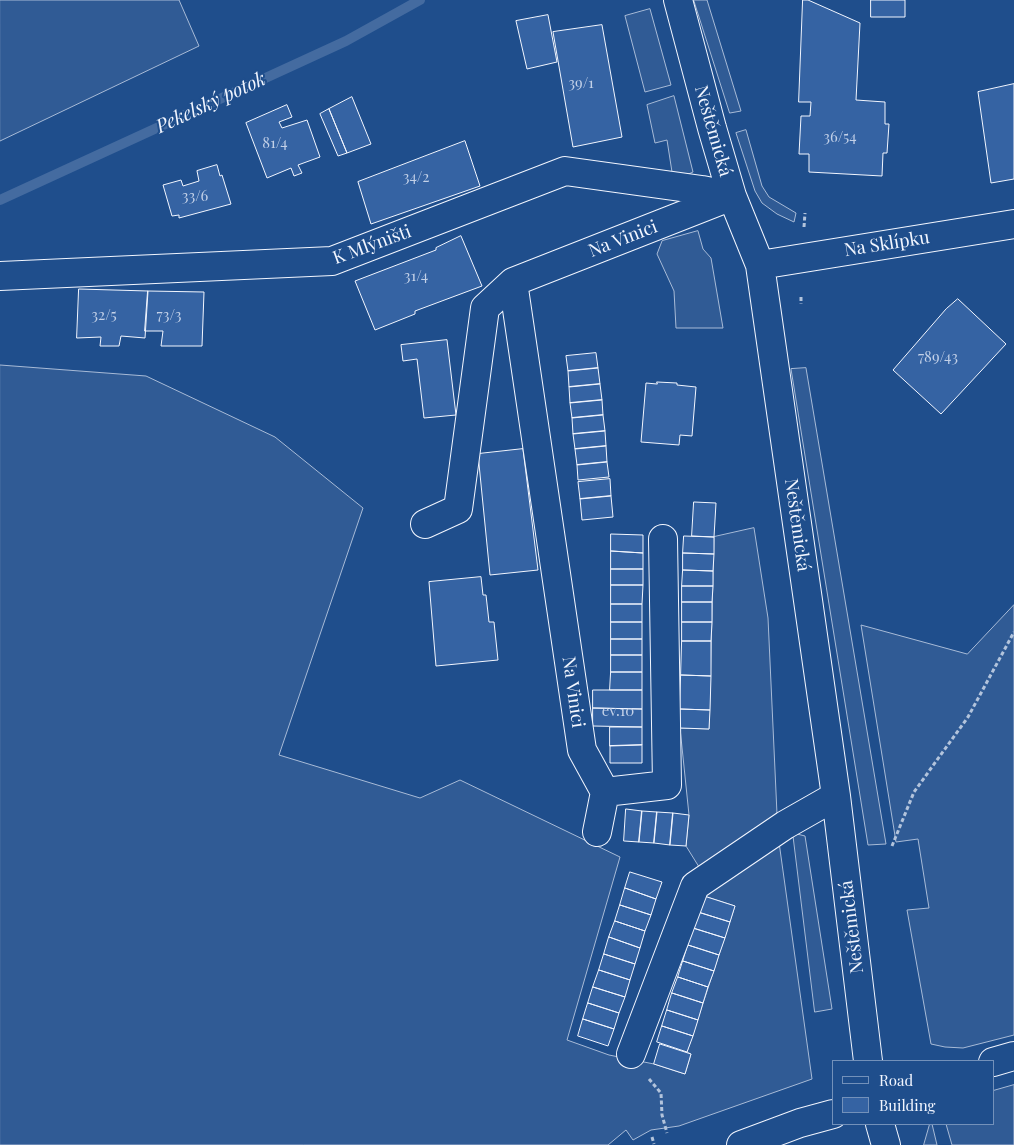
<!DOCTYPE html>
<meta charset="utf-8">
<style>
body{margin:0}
#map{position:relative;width:1014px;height:1145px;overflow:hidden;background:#1f4e8c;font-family:"Playfair Display",serif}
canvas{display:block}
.legend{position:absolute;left:832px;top:1060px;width:162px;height:65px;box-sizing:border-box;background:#1f4e8c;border:1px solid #7391ba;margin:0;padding:6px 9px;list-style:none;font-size:15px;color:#f2f6ff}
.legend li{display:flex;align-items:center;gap:10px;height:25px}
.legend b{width:25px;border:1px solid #7391ba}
</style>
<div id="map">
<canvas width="1014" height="1145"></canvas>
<ul class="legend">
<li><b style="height:6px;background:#1f4e8c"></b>Road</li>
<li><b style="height:14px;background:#3563a3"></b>Building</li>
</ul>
</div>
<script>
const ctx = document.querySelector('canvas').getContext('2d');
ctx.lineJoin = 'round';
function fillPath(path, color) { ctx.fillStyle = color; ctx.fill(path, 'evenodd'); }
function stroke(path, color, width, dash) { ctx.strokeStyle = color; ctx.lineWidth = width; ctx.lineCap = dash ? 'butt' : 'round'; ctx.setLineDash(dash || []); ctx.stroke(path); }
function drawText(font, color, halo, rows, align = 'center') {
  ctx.font = font + ' "Playfair Display",serif'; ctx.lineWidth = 4; ctx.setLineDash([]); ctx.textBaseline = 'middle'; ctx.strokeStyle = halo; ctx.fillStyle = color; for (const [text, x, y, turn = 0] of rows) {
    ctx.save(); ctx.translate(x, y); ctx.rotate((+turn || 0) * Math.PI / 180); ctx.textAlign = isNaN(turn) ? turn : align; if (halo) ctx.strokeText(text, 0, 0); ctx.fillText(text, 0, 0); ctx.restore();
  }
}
const built = new Path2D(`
 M0,0H179L199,46L0,141Z
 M694,0H707L741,111L730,113Z
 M650,9L671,85L645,92L625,16Z
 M674,96L693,172L684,176L672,172L667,140L655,143L647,105Z
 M746,130L762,186L769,197L796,213L794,222L777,214L762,203L755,191L736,133Z
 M698,231L703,249L711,258L723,328H676L674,291L657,254L662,241Z
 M0,365L146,376L275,437L363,508L279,755L420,798L460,780L620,857L567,1040L609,1055L654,1064L685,1074L691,1054L687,1052L735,906L704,896L778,835L812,1079L679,1126L651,1130L633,1140L626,1130L608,1145H0Z
 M806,368L886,844L868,845L791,369Z
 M754,528L768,618L777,814L704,875L686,846L689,815L680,728L709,729L714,537Z
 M1014,605V1035L963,1048L945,1047L931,1044L907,910L929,908L918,839L896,842L861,625L967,654Z
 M793,833L805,836L832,1009L815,1012Z
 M1014,1085V1145H952L946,1124H993V1091Z
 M930,1124H932L937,1145H924Z`);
fillPath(built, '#305b95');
stroke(built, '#a8bbd7', 1);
stroke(new Path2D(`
 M0,200L346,41L420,0`), '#446ba0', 10);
const building = new Path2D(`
 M803,0H808L860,23L856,100L885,102V124H889L887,153H883L882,176L809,172V154H799L801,116H810L811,102H799Z
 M871,0H905V17H871Z
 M548,15L557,62L527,69L516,21Z
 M602,25L622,137L573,147L553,32Z
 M1014,84V179L991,183L978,92Z
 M352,97L371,144L347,153L329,109Z
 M287,105L292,117L279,122L282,128L307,120L320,157L298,165L302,173L294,176L291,168L267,178L246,123Z
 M329,109L347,153L338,156L320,114Z
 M465,141L480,186L371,224L358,182Z
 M217,165L220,176L222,175L231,204L179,218V215L172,216L163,185L181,180L183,186L199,181L197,171Z
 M461,236L482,286L415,311V314L375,330L355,281L436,250V248Z
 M79,289L148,291L145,338L121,336L119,346H100L101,337L77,338Z
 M148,291L204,292L202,346H161L163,331H145Z
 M958,299L1006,344L941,414L893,370L946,309Z
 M447,340L456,415L424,418L417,359L403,361L401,345Z
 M596,353L598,368L568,371L566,356Z
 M598,368L600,384L569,387L568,371Z
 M657,382L677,383V385L696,387L692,436L680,435L679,445L641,442L646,383L657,384Z
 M600,384L602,400L570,403L569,387Z
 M602,400L603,415L572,418L570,403Z
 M603,415L605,431L573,434L572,418Z
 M605,431L606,446L575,449L573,434Z
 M606,446L607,462L577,465L575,449Z
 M523,449L538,570L490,575L478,454Z
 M607,462L609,477L578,480L577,465Z
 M610,479L611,496L580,499L578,482Z
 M611,496L613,517L582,520L580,499Z
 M694,502L716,503L714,537L692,536Z
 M611,534L643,535V553L611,551Z
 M684,536L714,537V554L683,553Z
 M611,551L643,553V569H611Z
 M683,553L714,554L713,571L683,570Z
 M611,569H643V585H611Z
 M683,570L713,571V586H682Z
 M481,577L483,595H486L489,622H494L498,660L436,666L429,582Z
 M611,585H643L642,604H611Z
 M682,586H713L712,602H682Z
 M682,602H712V622H682Z
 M611,604H642V622H611Z
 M611,622H642V639H611Z
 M682,622H712L711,641H682Z
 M611,639H642V655H611Z
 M682,641H711V676L681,675Z
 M611,655H642V672H611Z
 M611,672H642V690H610Z
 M681,675L711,676L710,710L680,709Z
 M593,690H642V709L593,708Z
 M593,708L642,709V727L593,726Z
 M680,709L710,710L709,729L680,728Z
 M610,727H642V745L610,746Z
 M642,745V763H610V746Z
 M626,809L642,811L639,842L624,841Z
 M642,811L657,812L654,843L639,842Z
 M657,812L673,813L670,845L654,843Z
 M673,813L689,815L686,846L670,845Z
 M630,872L662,882L656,899L625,888Z
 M625,888L656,899L651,915L620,905Z
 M704,896L735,906L730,922L698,912Z
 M620,905L651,915L645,931L615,921Z
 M698,912L730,922L725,938L693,928Z
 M615,921L645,931L640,948L609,937Z
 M693,928L725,938L719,955L688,945Z
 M609,937L640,948L635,964L604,954Z
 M688,945L719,955L714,971L683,961Z
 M604,954L635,964L630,980L599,970Z
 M683,961L714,971L708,987L678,977Z
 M599,970L630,980L625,997L593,987Z
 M678,977L708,987L703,1003L672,993Z
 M593,987L625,997L619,1013L588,1003Z
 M672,993L703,1003L698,1020L667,1010Z
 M588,1003L619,1013L614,1029L583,1019Z
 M667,1010L698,1020L693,1036L662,1026Z
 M583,1019L614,1029L608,1046L578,1036Z
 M662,1026L693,1036L687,1052L657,1042Z
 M660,1044L691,1054L685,1074L654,1064Z`);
fillPath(building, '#3563a3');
stroke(building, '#f2f6ff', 1);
const minor = new Path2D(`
 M678,0L712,128L732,196L760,265L836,796L868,1061
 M760,265L1014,224
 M0,276L332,261L565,171L702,190L732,196
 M513,282L582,750L605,792
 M425,524L458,509L485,308L513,282L732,196
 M605,792L667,785L663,539
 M597,832L605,792
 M631,1054L695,886L785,825L836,796
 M993,1062L1014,1056
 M880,1124L886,1145
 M741,1145L800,1123L833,1114`);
stroke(minor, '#f2f6ff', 30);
stroke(new Path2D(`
 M804,227L805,213
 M801,297V304
 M892,846L914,792L968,717L1014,632
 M649,1079L661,1093L662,1115L667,1133
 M652,1137L654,1144`), '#b3c4dc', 3, [4, 2.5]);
stroke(minor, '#1f4e8c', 28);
drawText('15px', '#c3d1e8', null, [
 ["39/1",581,83],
 ["36/54",840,137],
 ["81/4",275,143],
 ["34/2",416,177],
 ["33/6",195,196],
 ["31/4",416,276],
 ["32/5",104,315],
 ["73/3",169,315],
 ["789/43",938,357],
 ["ev.10",618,711]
]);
drawText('18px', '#f2f6ff', '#1f4e8c', [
 ["Neštěmická",713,131,74],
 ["Na Vinici",623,239,-21],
 ["Na Sklípku",887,244,-9],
 ["K Mlýništi",372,245,-20],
 ["Neštěmická",797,525,82],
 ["Na Vinici",573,692,82],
 ["Neštěmická",852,927,-97]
]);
drawText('italic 19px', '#f2f6ff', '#1f4e8c', [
 ["Pekelský potok",211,103,-25]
]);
</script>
